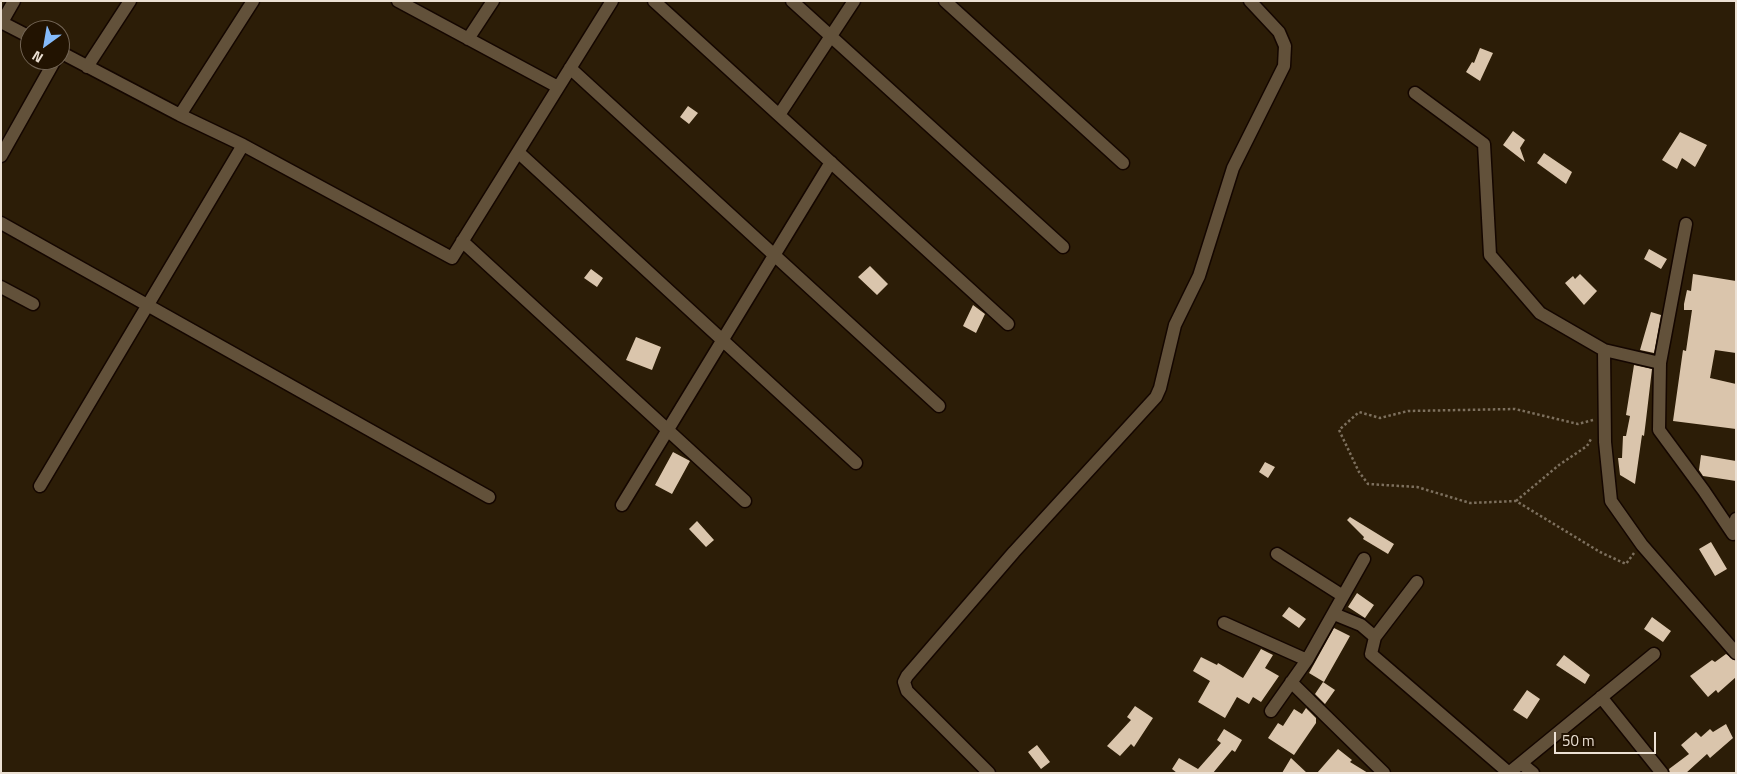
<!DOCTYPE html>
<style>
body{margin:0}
#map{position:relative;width:1737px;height:774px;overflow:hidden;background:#2c1d07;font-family:"Titillium Web",sans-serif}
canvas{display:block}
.frame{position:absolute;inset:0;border:2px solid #ece1d4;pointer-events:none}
.north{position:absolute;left:20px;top:20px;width:50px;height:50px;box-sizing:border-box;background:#221301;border:1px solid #736555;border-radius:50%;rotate:212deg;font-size:14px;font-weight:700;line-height:20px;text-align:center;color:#ece1d4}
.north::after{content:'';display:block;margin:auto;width:18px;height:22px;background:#85bbfb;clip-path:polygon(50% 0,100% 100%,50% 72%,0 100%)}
.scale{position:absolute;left:1554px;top:732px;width:102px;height:22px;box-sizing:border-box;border:2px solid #ece1d4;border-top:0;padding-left:6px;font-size:15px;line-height:18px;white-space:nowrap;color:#ece1d4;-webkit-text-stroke:4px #221301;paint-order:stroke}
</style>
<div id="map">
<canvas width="1737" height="774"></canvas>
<div class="frame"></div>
<div class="north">N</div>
<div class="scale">50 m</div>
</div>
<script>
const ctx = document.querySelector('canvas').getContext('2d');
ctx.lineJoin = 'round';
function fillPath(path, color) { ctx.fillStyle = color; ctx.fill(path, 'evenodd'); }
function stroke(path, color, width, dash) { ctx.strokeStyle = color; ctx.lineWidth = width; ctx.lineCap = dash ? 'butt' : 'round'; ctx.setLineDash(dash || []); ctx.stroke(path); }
fillPath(new Path2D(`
 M1480,48L1493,53L1480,81L1466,72L1472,62L1474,63Z
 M688,106L698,113L689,124L680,117Z
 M1513,131L1525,140L1520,148L1525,162L1503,145Z
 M1680,132L1707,145L1695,167L1682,158L1677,169L1662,160Z
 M1544,153L1572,172L1566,184L1537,163Z
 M1649,249L1667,259L1661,269L1644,259Z
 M870,266L888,284L877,295L858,277Z
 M591,269L603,278L597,287L584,278Z
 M1580,274L1597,291L1584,305L1565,283L1573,276L1575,279Z
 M1693,274L1736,281V353L1715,350L1710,378L1736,384V429L1673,421L1683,350L1686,351L1692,310H1684V304L1687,290L1691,291Z
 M973,305L985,314L976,333L963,326Z
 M1651,312L1661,315L1654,353L1640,350Z
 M636,337L661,347L652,370L626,360Z
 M1634,365L1652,369L1646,420L1644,436L1642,435L1635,484L1620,475L1618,458H1622L1623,436H1626L1630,416L1626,415Z
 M673,452L690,461L672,494L655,485Z
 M1701,455L1736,461V481L1703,476L1699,470Z
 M1265,462L1275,467L1268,478L1259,472Z
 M1350,517L1394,544L1388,554L1363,539L1364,537L1347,520Z
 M697,521L714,540L706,547L689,529Z
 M1711,542L1727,569L1715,576L1699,549Z
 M1357,593L1374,605L1365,618L1348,607Z
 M1289,607L1306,619L1299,628L1282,616Z
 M1652,617L1671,631L1663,642L1644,629Z
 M1334,628L1350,636L1324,682L1309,673Z
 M1261,649L1273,655L1265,668L1279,676L1261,702L1253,697L1249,704L1237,697L1225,718L1198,702L1210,681L1193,671L1201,657L1217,665L1218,663L1243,678Z
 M1726,654L1736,661V677L1718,693L1716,690L1708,697L1690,676L1712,660L1715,662Z
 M1564,655L1590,675L1585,684L1556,665Z
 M1323,682L1335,690L1325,704L1315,694Z
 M1527,690L1540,699L1527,719L1513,710Z
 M1135,706L1153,718L1134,747L1131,744L1120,756L1107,746L1131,720L1127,717Z
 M1306,708L1316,718V723L1294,755L1268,738L1278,723L1283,726L1294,709L1302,714Z
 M1726,724L1733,738L1710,758L1707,754L1686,773H1670L1669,769L1689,754L1681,745L1696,732L1701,737L1710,729L1713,732Z
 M1224,729L1242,740L1235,752L1232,750L1213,773H1177L1172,769L1179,758L1198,769L1221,743L1217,740Z
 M1037,745L1050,762L1041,769L1028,752Z
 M1338,749L1352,760L1350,762L1368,773H1317Z
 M1291,758L1307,773H1282Z`), '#dac5ac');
const street = new Path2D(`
 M398,1L558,87
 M654,1L1008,324
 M792,1L1063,247
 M945,1L1123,163
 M1,22L30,37
 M2,22L14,1
 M468,39L493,1
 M60,52L180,115L243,145L452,258L612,1
 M87,67L130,1
 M570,68L939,406
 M1415,93L1484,144L1490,255L1540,313L1604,350L1605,442L1611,501L1642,545L1736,653
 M180,115L253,1
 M779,115L854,1
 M518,152L856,463
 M1,156L55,60
 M1,223L489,497
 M462,241L745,501
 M1,287L33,304
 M1604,350L1660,363L1686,224
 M1660,363L1659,430L1704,491L1733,534L1736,519
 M40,486L243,145
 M622,505L831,162
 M1277,554L1343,596
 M1334,614L1361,625L1375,637L1371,654L1509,773
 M1224,623L1307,660
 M1375,637L1417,582
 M1291,682L1384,773
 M1601,697L1662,773
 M1271,711L1307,660L1364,559
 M1521,763L1533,773
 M989,773L907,691L904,682L907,676L1014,552L1156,397L1160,388L1175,325L1199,276L1233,168L1284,66L1285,46L1279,32L1250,1
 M1509,773L1654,654`);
stroke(street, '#140600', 15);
stroke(new Path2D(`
 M1593,420L1578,424L1515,409L1408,411L1380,418L1359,412L1339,430L1359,472L1368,484L1417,487L1470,503L1516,501L1600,552L1626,564L1634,553
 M1516,501L1559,465L1587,446L1591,439`), '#7d705e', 2.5, [2.5, 2.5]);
stroke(street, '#62513a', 12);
</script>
